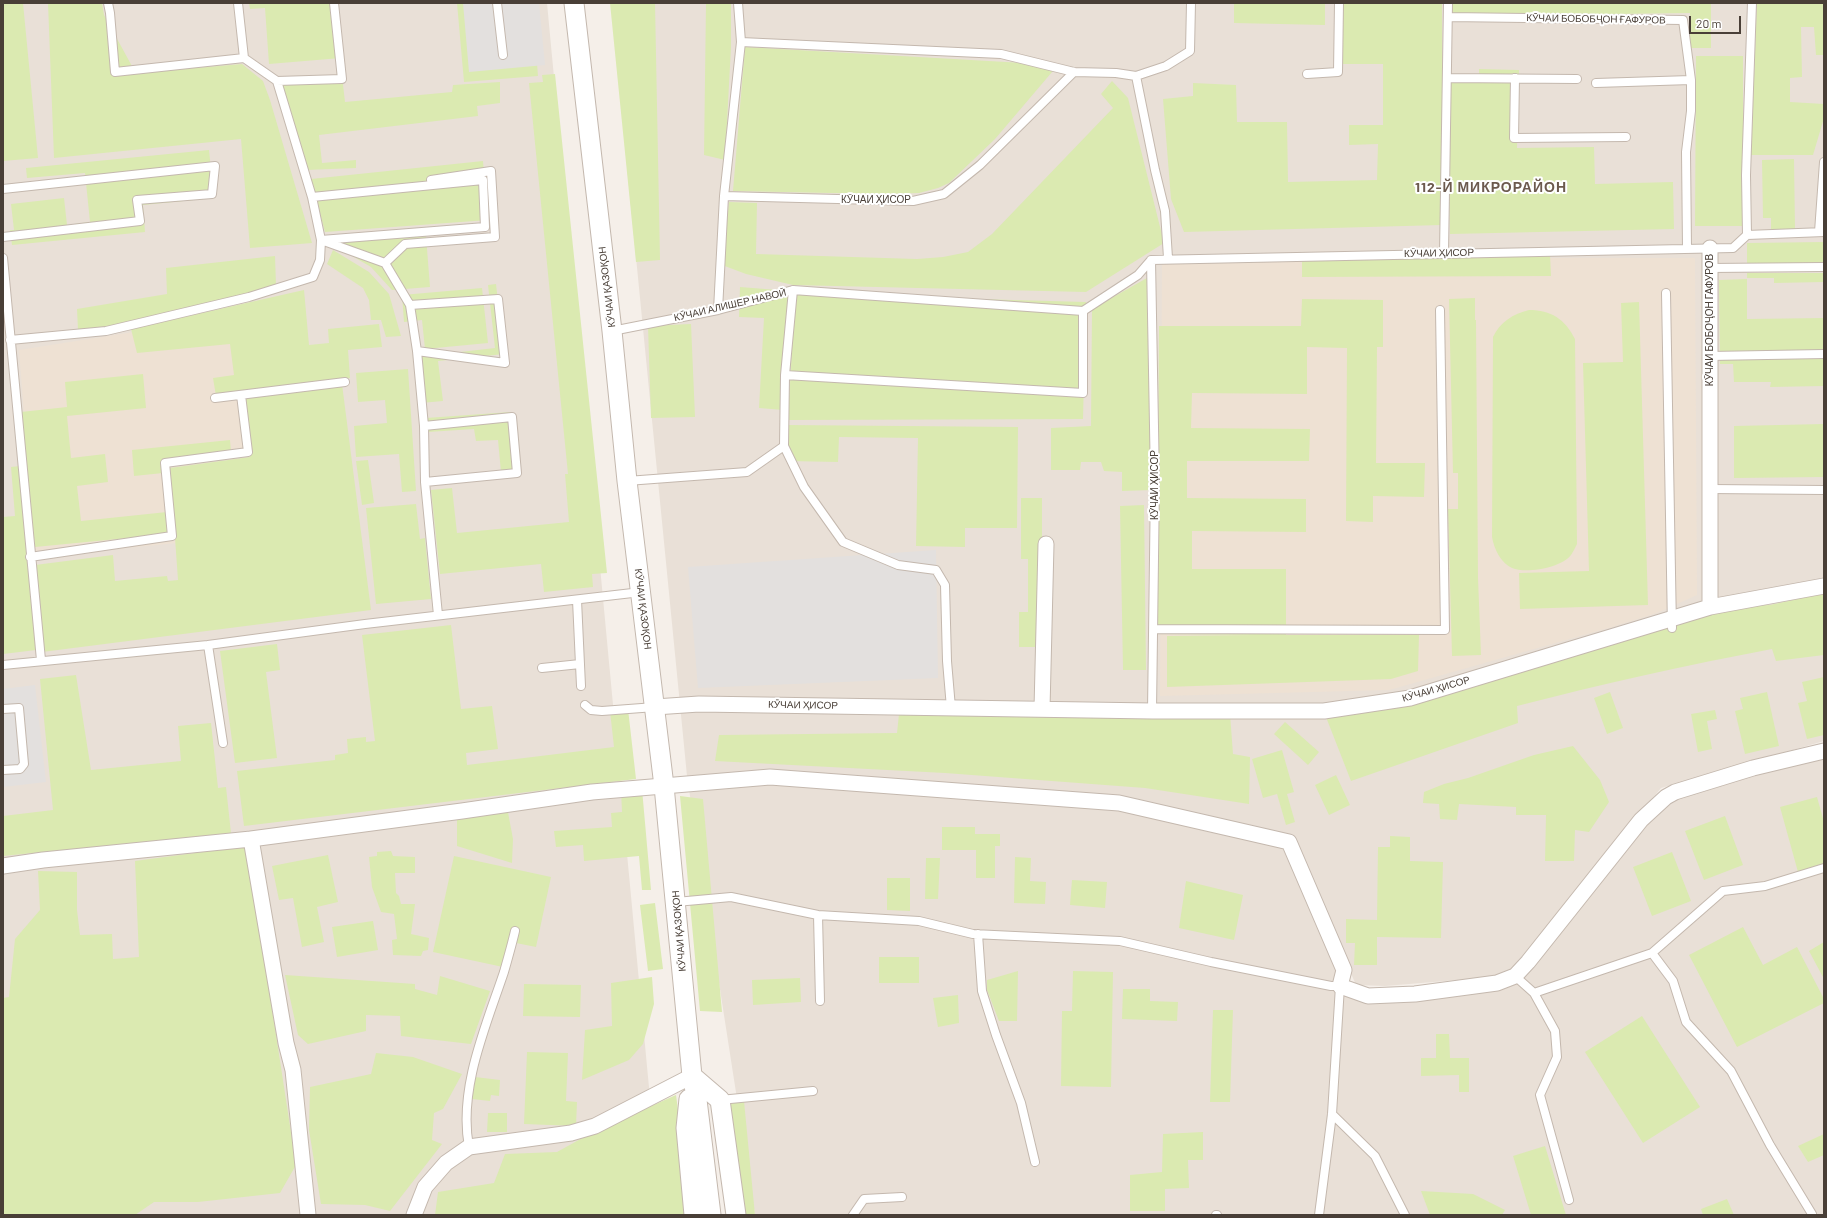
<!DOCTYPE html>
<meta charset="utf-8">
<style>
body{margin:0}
#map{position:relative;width:1827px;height:1218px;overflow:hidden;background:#f5efe9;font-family:Barlow,sans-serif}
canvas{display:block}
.frame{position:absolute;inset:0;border:4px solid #493f37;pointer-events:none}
.scale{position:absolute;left:1689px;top:16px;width:52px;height:18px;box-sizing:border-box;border:2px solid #493f37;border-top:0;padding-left:5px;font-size:12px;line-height:14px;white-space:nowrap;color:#493f37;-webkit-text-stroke:3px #fff;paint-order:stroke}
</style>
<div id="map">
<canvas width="1827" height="1218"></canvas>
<div class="frame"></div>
<div class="scale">20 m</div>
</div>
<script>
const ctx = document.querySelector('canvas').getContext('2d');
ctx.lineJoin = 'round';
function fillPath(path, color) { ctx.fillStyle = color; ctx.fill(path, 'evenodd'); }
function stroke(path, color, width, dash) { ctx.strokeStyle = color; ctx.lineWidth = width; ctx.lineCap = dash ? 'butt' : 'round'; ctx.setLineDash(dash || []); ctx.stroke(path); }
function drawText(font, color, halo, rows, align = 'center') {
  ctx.font = font + ' Barlow,sans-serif'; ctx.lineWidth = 4; ctx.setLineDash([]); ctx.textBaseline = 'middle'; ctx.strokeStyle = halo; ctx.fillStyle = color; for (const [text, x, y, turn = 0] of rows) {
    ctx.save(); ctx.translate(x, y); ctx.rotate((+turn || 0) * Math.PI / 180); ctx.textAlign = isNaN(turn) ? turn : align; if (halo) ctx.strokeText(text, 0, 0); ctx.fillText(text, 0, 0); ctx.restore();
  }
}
fillPath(new Path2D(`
 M3,3H547L661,1215H3Z
 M611,3H1824V741L1661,788L1603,862L1575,909L1619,861L1641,829L1670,799L1824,748V1215H755L688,783L770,777L1119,803L1289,842L1344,970L1340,986L1368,996L1518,975L1385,986L1356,985L1292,837L1117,795L769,771L687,776Z`), '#e9e0d7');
fillPath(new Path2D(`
 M1162,258H1695L1697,595L1657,613L1612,627L1389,690L1160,696Z
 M286,308L292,392L244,398L251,457L170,468L177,543L209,540L206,508L176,511L174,485L285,473L282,439L252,442L249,412L323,405L326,432L299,435L303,470L335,468L337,493L225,504L228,538L260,535L263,564L180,572L177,543L35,557L19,350Z`), '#eee1d3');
fillPath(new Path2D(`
 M3,3H23L38,158L3,161Z
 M48,3H102L104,15L133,68L172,70L242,64L263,81L270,100L312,243L250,248L241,139L54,158Z
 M249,3H337L341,58L269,64L265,8L250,9Z
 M457,3H532L538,76L464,82Z
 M610,3H655L660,260L636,262Z
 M706,3H731V47L725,160L704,155Z
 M1234,3H1325V25L1234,23Z
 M1340,3H1442V225L1184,232L1171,199L1163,99L1193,96V83L1236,85L1237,122H1287L1288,182L1377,180L1378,144L1349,145V125H1383V64H1343Z
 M1451,3H1711V48H1690V13L1453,16Z
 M1757,3H1824V55H1816L1814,27H1801L1802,77L1790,78V102L1824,104V118L1813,155H1751Z
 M745,47L1058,65L995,139L949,183L938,188L919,193L880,194L733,191Z
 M1696,56H1743V226H1695Z
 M1479,69L1519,70L1517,148L1594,147L1595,184L1673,182L1674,229L1450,234L1447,81H1479Z
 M555,74L607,573L592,574L593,587L544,592L541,564L440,574L431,490L452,488L457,533L569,522L565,474H568L529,83L543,82L542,75Z
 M342,76L345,102L452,92L453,85L500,82V103L477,106L478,116L319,135L322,163L356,160V168L306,170L279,79Z
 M1112,81L1128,98L1164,243L1086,292L793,285L746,274L722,265L729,202L757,203L756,254L917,259L943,257L968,252L992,234L1113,108L1101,94Z
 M209,150L214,198L143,205L145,232L12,245L10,230H14L11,204L64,198L67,225L90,222L85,173L27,178L26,168Z
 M1794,159L1795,229H1771V218H1763L1762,160Z
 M483,161L488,220L325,232L311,179Z
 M426,236L430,287L392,290L371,267L335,246V241Z
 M1824,242V263L1747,264V243Z
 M333,250L369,272L389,294L401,336L386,337L381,320H371L369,300L363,288L327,264Z
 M1550,254L1551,276L1302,277V256Z
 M275,256L276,285L248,293L104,329L78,330L77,309L167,294L166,268Z
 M1747,273H1824V282L1774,283V278H1747Z
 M1147,278L1153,490L1122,491V472L1104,471L1101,462H1081L1080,470H1051V428L1091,426L1092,309Z
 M1747,279V319L1824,318V386L1770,387L1771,382H1734L1733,364H1720L1719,280Z
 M496,284L504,354L438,361L443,401L421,403L416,357L495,348L488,285Z
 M740,287L790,291L783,410L759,408L764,318L739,317Z
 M482,288L488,343L425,349L422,320L404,322L402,295Z
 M304,290L309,345L329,343L328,329L379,324L382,347L348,350L350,378L216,396L213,378L234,375L230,344L137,353L131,329Z
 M795,294L1086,302L1083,419L788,420Z
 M1475,298V320H1476L1478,578L1481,655L1452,656L1448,509H1458V473H1453L1449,299Z
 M1302,299L1383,300V347H1377L1376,463H1425L1424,497L1373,496V522L1346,521L1347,348L1307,347V394L1192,393L1191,428L1310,429L1309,461H1187V498L1306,499V532L1192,531V569H1286V635H1419L1418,671L1391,679L1167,687V636L1256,635L1157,634L1159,326H1301Z
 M1639,302L1648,605L1520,609L1519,573L1589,571L1583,363L1623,362L1621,303Z
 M1529,310C1551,310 1565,319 1575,339L1577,544C1575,548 1573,552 1571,555C1561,568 1526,574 1512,568C1501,563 1494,549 1492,537L1493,337C1500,322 1513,314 1529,310Z
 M691,324L695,417L651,418L648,326Z
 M408,369L416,491L402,492L399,454L356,457L354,426L387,423L385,400L358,402L356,373Z
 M143,374L146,408L67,416L71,458L105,454L108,482L77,486L81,521L167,512L169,534L35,547L21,412L67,407L65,382Z
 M342,384L371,610L42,652L35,565L113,555L115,581L167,576L168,581L178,580L170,468L250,457L244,398Z
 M511,412L515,471L501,472L498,440L476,441L474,429L428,432L426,418Z
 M1824,424V477L1734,478V426Z
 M789,425L1018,427L1017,528H965V547L916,546L918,438L839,437L838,462L788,461Z
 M230,440L231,452L162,459L163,473L134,476L132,450Z
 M368,460L374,503L362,505L356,461Z
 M20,466L36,650L3,654V517L15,516L11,467Z
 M1021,498H1042V647H1019V612H1028V559H1021Z
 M416,504L420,539L425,538L431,599L376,604L366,508Z
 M1144,505L1146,670H1123L1120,506Z
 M1824,593V655L1776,661L1772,649C1687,665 1602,684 1517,706L1518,723L1351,781L1326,717L1710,607L1770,605Z
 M451,625L461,709L492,706L498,749L466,753L467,765L614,747L610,711L628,709L636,779L244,826L237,771L335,760V755L348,753L347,739L366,737V742L375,741L362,635Z
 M277,644L280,670L266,672L277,758L235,763L220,651Z
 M76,675L91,770L181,761L178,726L211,723L218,788L226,787L231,833L3,856V816L53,810L40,679Z
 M1824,677V735L1807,739L1798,703L1807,701L1802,682Z
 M1610,692L1623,728L1607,734L1594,698Z
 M1767,692L1779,746L1745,754L1735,711L1743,709L1740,698Z
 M1715,710L1717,719L1707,721L1712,749L1698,752L1691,714Z
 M899,714H1230L1233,754L1250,757L1249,804L1145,788L945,773L715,761L719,735L897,733Z
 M1285,722L1319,752L1308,765L1274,734Z
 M1573,746L1600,780L1609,802L1589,832L1575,830L1574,861H1545L1546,815H1516V807L1459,804L1457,820L1440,819L1439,804L1423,803L1424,792L1444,784L1468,778L1534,755Z
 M1282,750L1294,792L1287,794L1295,822L1286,825L1277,794L1263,798L1252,759Z
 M1336,775L1350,805L1329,815L1315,785Z
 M642,789L651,890H642L639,856L584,861L583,845L556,847L554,831L612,827L611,813L622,812L621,790Z
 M680,796L703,799L722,1012L700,1011Z
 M1817,797L1824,822V864L1798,872L1780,807Z
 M507,807L513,839L512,863L457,846V813Z
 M1725,816L1743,865L1704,880L1685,831Z
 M942,827H975V834H1000V846H995V878H976V850H942Z
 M1390,836L1410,837V861L1443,862L1441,938L1377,937V965H1354L1355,943H1346V919L1377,920L1378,847H1390Z
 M247,846L296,1165L280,1193L198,1202H154L135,1215H3V998L9,997L15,939L40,910L38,871L77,872V910L80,935L112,934L113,959L139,957L135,861Z
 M391,851L393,856L415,857V873H395L396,893L399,896L401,904H415L411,934L429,938L428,950L423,951L421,956L393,955L392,940L397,939L394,914L381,912L372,887L369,857L377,856V852Z
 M1672,852L1691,901L1652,916L1633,867Z
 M328,855L338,902L317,907L324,942L302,947L293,898L279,900L272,866Z
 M454,856L551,877L536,947L516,943L519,928L512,927L503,967L433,952Z
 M1015,857L1031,858L1030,881L1046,882L1045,904L1014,903Z
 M926,858H940L938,899H925Z
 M887,878H910V911L887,910Z
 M1072,880L1107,882L1105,908L1070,905Z
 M1186,881L1243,895L1234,940L1179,928Z
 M655,903L663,969L648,971L640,905Z
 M373,921L378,950L337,957L332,927Z
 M1743,927L1763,965L1797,947L1824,999V1003L1737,1047L1689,955Z
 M1824,942V979L1809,951Z
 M879,957H919V983H879Z
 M1018,971L1017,1021H999L987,990V980Z
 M1073,971L1113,972L1111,1087L1061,1086L1062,1011H1072Z
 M285,975L415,984V989L437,995L440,976L490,991L471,1044L401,1036L400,1016L366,1015V1031L308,1044L298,1035Z
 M652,977L654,1004L643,1044L629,1060L582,1080L585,1030L612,1026L611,983Z
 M800,978L801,1002L753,1005L752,980Z
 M524,984L581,985L580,1017L523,1016Z
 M1123,989H1150V1001L1178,1002L1177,1021L1122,1019Z
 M958,995L959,1023L938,1027L933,998Z
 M1213,1010H1233L1230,1102H1210Z
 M1642,1016L1700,1107L1643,1143L1585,1052Z
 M1436,1034H1449L1450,1058H1469V1092H1459V1075L1421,1076V1058H1436Z
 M527,1052L568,1053L566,1101L577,1102L576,1126L524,1124Z
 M376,1053L413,1057L462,1074L443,1109L434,1113L432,1140L442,1144L390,1211L365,1205L321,1204L309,1130L310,1087L371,1074Z
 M475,1077L500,1080L499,1096L491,1095L490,1101L472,1099Z
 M676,1095L692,1215H435L438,1192L494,1183L505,1154L557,1152L595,1131Z
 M714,1100L744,1101L755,1215H726Z
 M488,1113H507V1132H487Z
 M1203,1132V1160H1188L1189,1188L1165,1189V1211H1130V1175L1162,1172L1163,1134Z
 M1824,1134V1155L1808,1162L1798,1146Z
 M1545,1146L1566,1215H1531L1513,1156Z
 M1421,1191L1473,1194L1505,1210L1502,1215H1430Z
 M1727,1199L1734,1215H1703L1701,1209Z`), '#dbeab1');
fillPath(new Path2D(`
 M463,3H539L545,65L469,72Z
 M936,550L938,678L698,688L688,567Z
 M35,685L46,782L3,787V689Z`), '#e3e0de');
const service = new Path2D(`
 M108,3L110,13L115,72L244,58L277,81L312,197L321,240L385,263L410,305L417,351L424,426L425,482L438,615
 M238,3L244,58
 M497,3L503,55
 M1448,17L1683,20L1691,80V111L1686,152L1687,248
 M741,42L1001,54L1074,72L1116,73L1136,76L1155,170L1165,211L1168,258
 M1307,74L1338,72L1339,3
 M1136,76L1166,66L1190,51L1191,3
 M1447,78L1577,79
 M1515,78L1514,138L1626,137
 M277,81L342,79L334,3
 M1596,83L1691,80
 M3,189L215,166L212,194L137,200L140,221L3,237
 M724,196L913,201L944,194L980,165L1074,72
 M1819,232L1824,162
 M1747,235L1746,175L1752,3
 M1444,253L1448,3
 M3,258L41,660
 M1151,260L1155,482L1152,711
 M385,263L405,244L495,237L491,171L431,180
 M1710,268L1824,267
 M793,290L1083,311L1138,275L1151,260L1733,248L1747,235L1824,232
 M1666,293L1672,628
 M410,305L498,299L505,363L417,351
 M718,310L724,196L741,42L738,3
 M612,331L718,310L793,290L785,375L784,446L747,472L627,481
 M10,340L106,331L249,297L313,277L320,260L321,240L485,227L483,180L312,197
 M1710,356L1824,354
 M785,375L1083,393V311
 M215,398L345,382
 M424,426L512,417L517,473L425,482
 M784,446L804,487L843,542L898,565L936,570L945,585L947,661L951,708
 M1710,489L1824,490
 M30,557L172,536L165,463L248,452L241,395
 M577,600L581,686
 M1154,629L1445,630L1440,310
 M208,645L223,743
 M3,665L208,645L365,624L641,592
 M542,668L580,664
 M585,705L591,710L602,711L655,707
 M3,709L19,708L24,764L20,769L3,770
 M676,902L731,897L818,915L919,921L973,934L1120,941L1211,962L1331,986H1340L1332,1114L1319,1215
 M818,915L820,1001
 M978,934L982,991L996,1035L1021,1103L1035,1162
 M1652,953L1673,981L1686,1022L1731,1071L1770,1145L1812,1214
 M1515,976L1534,993L1555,1031L1557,1057L1540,1095L1569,1200
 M1534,993L1652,953L1723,891L1765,886L1824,868
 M720,1100L813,1091
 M1332,1114L1375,1156L1405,1215
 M469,1147C458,1089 486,1026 504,972C508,958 512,944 515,931
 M853,1215L864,1199L902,1197
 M1216,1215H1217`);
const minor = new Path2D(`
 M1710,248V607
 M655,707L699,704L1152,711H1324L1410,698L1710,607L1824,586
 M1042,709L1046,544
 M251,839L286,1043L293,1070L308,1215
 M3,866L43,860L251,839L462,811L592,792L770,777L1119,803L1289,842L1344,970L1340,986L1368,996L1415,994L1497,983L1515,976L1528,962L1641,820L1666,797L1675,792L1753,768L1824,751
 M414,1215L425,1187L446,1163L469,1147L571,1133L595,1126L692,1076`);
const tertiary = new Path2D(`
 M574,3L612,331L627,481L664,786L692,1076L697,1100L711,1215
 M692,1076L720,1100L736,1215
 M689,1099L686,1128L694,1215`);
stroke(service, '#c4b8ae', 10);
stroke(minor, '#c4b8ae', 17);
stroke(tertiary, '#c4b8ae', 21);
stroke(service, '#fff', 8);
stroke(minor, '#fff', 15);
stroke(tertiary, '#fff', 19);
drawText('10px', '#493f37', '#fff', [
 ["КӮЧАИ БОБОБҶОН ҒАФУРОВ",1596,19,1],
 ["КӮЧАИ ҲИСОР",876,200],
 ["КӮЧАИ ҲИСОР",1439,253,-1],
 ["КӮЧАИ ҚАЗОҚОН",607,287,-97],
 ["КӮЧАИ АЛИШЕР НАВОӢ",730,305,-13],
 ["КӮЧАИ БОБОҶОН ГАФУРОВ",1710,320,-90],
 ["КӮЧАИ ҲИСОР",1155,485,-90],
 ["КӮЧАИ ҚАЗОҚОН",643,609,83],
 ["КӮЧАИ ҲИСОР",1436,689,-16],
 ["КӮЧАИ ҲИСОР",803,705,1],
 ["КӮЧАИ ҚАЗОҚОН",679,931,-95]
]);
ctx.letterSpacing = '1px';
drawText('bold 14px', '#6c5a4e', '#fff', [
 ["112-Й МИКРОРАЙОН",1491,187]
]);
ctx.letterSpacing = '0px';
</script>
